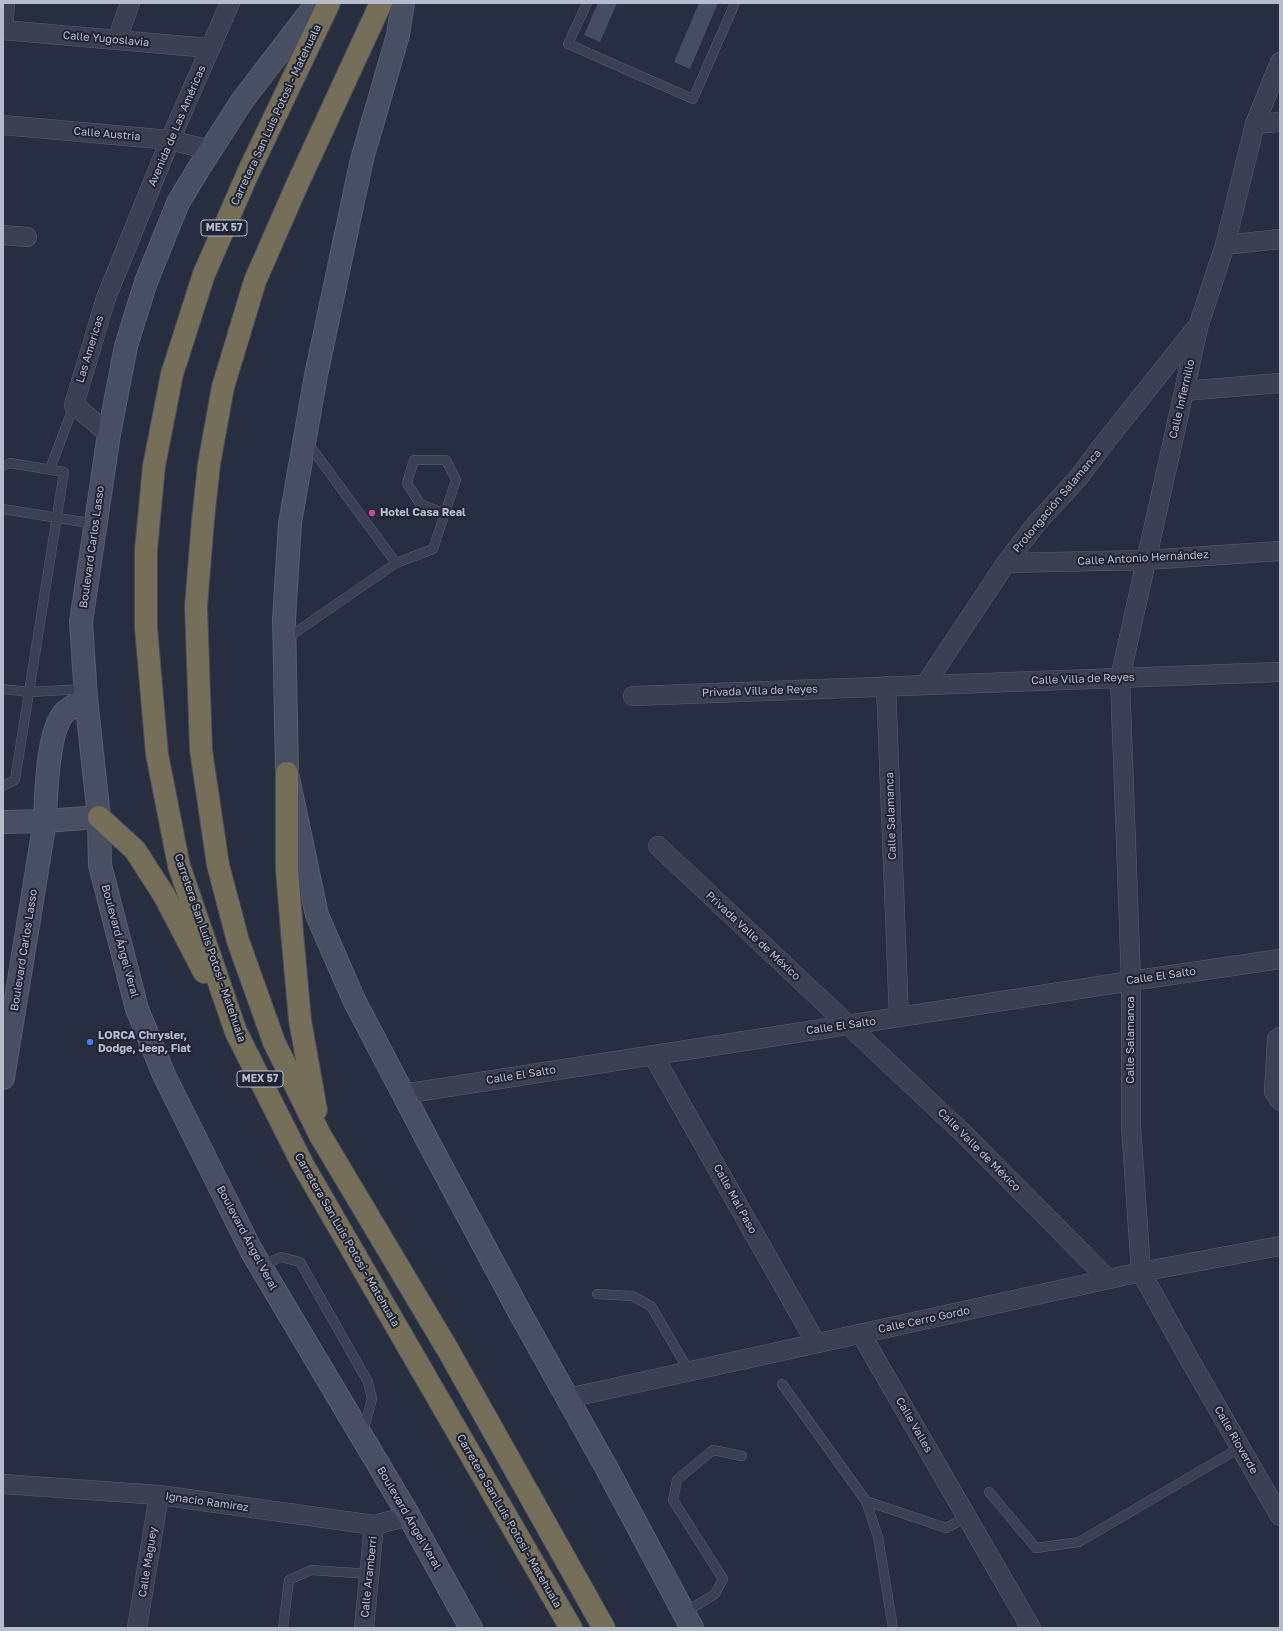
<!DOCTYPE html>
<meta charset="utf-8">
<style>
body{margin:0}
#map{position:relative;width:1283px;height:1631px;overflow:hidden;background:#272e40;font-family:"Golos Text",sans-serif}
canvas{display:block}
.frame{position:absolute;inset:0;border:4px solid #b7bcca;pointer-events:none}
</style>
<div id="map">
<canvas width="1283" height="1631"></canvas>
<div class="frame"></div>
</div>
<script>
const ctx = document.querySelector('canvas').getContext('2d');
ctx.lineJoin = 'round';
function fillPath(path, color) { ctx.fillStyle = color; ctx.fill(path, 'evenodd'); }
function stroke(path, color, width, dash) { ctx.strokeStyle = color; ctx.lineWidth = width; ctx.lineCap = dash ? 'butt' : 'round'; ctx.setLineDash(dash || []); ctx.stroke(path); }
function drawText(font, color, halo, rows, align = 'center') {
  ctx.font = font + ' "Golos Text",sans-serif'; ctx.lineWidth = 4; ctx.setLineDash([]); ctx.textBaseline = 'middle'; ctx.strokeStyle = halo; ctx.fillStyle = color; for (const [text, x, y, turn = 0] of rows) {
    ctx.save(); ctx.translate(x, y); ctx.rotate((+turn || 0) * Math.PI / 180); ctx.textAlign = isNaN(turn) ? turn : align; if (halo) ctx.strokeText(text, 0, 0); ctx.fillText(text, 0, 0); ctx.restore();
  }
}
fillPath(new Path2D(`
 M598,3H617L600,42L584,35Z
 M699,3H718L690,69L674,62Z`), '#464d61');
const lane = new Path2D(`
 M587,3L568,44L693,99L735,3
 M3,466L10,463L64,472L15,780L3,786
 M50,469L74,405
 M3,509L95,524
 M396,563L433,549L456,480L446,460H414L407,483L420,504L445,514
 M286,639L396,563L307,442
 M3,689L29,692L85,689
 M260,1266L281,1257L300,1262L368,1382L372,1399L363,1432
 M597,1294L632,1296L651,1306L689,1371
 M782,1384L866,1501L946,1528L967,1517
 M989,1492L1036,1548L1079,1542L1241,1447
 M866,1501L878,1537L893,1628
 M684,1613L715,1594L723,1579L673,1500L677,1480L713,1450L742,1456
 M283,1628L289,1580L311,1570L369,1574`);
const street = new Path2D(`
 M3,30L209,48
 M3,30L5,3
 M117,40L130,3
 M1280,62L1255,124L1225,245L1199,324L1120,678L1131,981V1126L1141,1272L1192,1364L1280,1516
 M1255,124L1280,122
 M3,125L170,140L210,150
 M3,235L27,237
 M1225,245L1280,239
 M1184,391L1280,383
 M109,434L74,405L106,298L170,140L230,3
 M1006,563L1146,560L1280,551
 M925,685L1006,563L1036,524L1079,477L1099,450L1196,328
 M886,686L899,1017
 M633,696L1280,672
 M658,846L963,1133L1108,1279
 M1280,1037L1277,1039L1274,1092L1280,1101
 M653,1055L816,1343
 M403,1094L1131,981L1280,959
 M861,1334L1031,1628
 M568,1398L1141,1272L1280,1246
 M3,1484L159,1495L374,1525L409,1516
 M137,1628L159,1495
 M364,1628L374,1525`);
const secondary = new Path2D(`
 M317,3L242,101L199,168L178,203L146,282L126,346L109,434L81,622L86,698L99,817L100,865L137,1009L164,1075L251,1250L409,1516L471,1628
 M403,3L398,35L362,159L316,375L290,523L284,619L287,773L317,915L354,1000L431,1147L520,1313L606,1467L692,1628
 M3,822L45,821L99,817
 M3,1078L45,821C46,796 47,730 65,712C71,707 79,703 86,698`);
const highway = new Path2D(`
 M329,3L248,173L204,274L172,374L154,466L146,550V628L157,754L179,866L236,1032L303,1165L571,1628
 M381,3L297,185L255,281L223,387L209,464L203,520L196,606L201,750L218,865L238,941L274,1042L320,1135L448,1350L604,1628
 M287,773V870L292,932L300,1020L316,1110
 M99,817L135,850L164,895L204,972`);
stroke(lane, '#595e6d', 10);
stroke(street, '#595e6d', 20);
stroke(secondary, '#595e6d', 24);
stroke(highway, '#464b5a', 24);
stroke(lane, '#3b4150', 9);
stroke(street, '#3b4150', 19);
stroke(secondary, '#494f62', 22);
stroke(highway, '#756e58', 22);
for (const [x, y, r, color] of [
 [372,513,4,"#d1479c"],
 [90,1042,4,"#3f7fe0"]
]) { const dot = new Path2D(); dot.arc(x, y, r, 0, 2 * Math.PI); ctx.fillStyle = color; ctx.fill(dot); stroke(dot, '#202535', 1.5); }
for (const [x, y, w] of [
 [224,228,46],
 [260,1079,46]
]) { const box = new Path2D(); box.roundRect(x - w / 2, y - 8, w, 16, 3); ctx.fillStyle = '#202535'; ctx.fill(box); stroke(box, '#b7bcca', 1); }
drawText('bold 10px', '#b7bcca', null, [
 ["MEX 57",224,228],
 ["MEX 57",260,1079]
]);
drawText('11px', '#b7bcca', '#202535', [
 ["Calle Yugoslavia",106,39,5],
 ["Carretera San Luis Potosi - Matehuala",276,115,-65],
 ["Avenida de Las Américas",177,126,-67],
 ["Calle Austria",107,134,5],
 ["Las Americas",90,349,-73],
 ["Calle Infiernillo",1182,399,-77],
 ["Prolongación Salamanca",1057,501,-50],
 ["Boulevard Carlos Lasso",92,547,-82],
 ["Calle Antonio Hernández",1143,558,-3],
 ["Calle Villa de Reyes",1083,679,-2],
 ["Privada Villa de Reyes",760,691,-2],
 ["Calle Salamanca",891,816,-92],
 ["Privada Valle de México",753,936,43],
 ["Boulevard Ángel Veral",120,941,75],
 ["Carretera San Luis Potosi - Matehuala",210,948,71],
 ["Boulevard Carlos Lasso",24,950,-81],
 ["Calle El Salto",1161,976,-8],
 ["Calle El Salto",841,1026,-8],
 ["Calle Salamanca",1131,1040,-90],
 ["Calle El Salto",521,1075,-9],
 ["Calle Valle de México",979,1150,45],
 ["Calle Mal Paso",735,1199,61],
 ["Boulevard Ángel Veral",247,1238,62],
 ["Carretera San Luis Potosi - Matehuala",347,1240,60],
 ["Calle Cerro Gordo",924,1320,-12],
 ["Calle Valles",914,1425,60],
 ["Calle Rioverde",1236,1440,60],
 ["Ignacio Ramirez",207,1502,8],
 ["Boulevard Ángel Veral",409,1518,60],
 ["Carretera San Luis Potosi - Matehuala",509,1521,60],
 ["Calle Maguey",148,1562,-81],
 ["Calle Aramberri",369,1577,-84]
]);
drawText('bold 11px', '#b7bcca', '#202535', [
 ["Hotel Casa Real",380,513],
 ["LORCA Chrysler,",98,1036],
 ["Dodge, Jeep, Fiat",98,1049]
], 'left');
</script>
